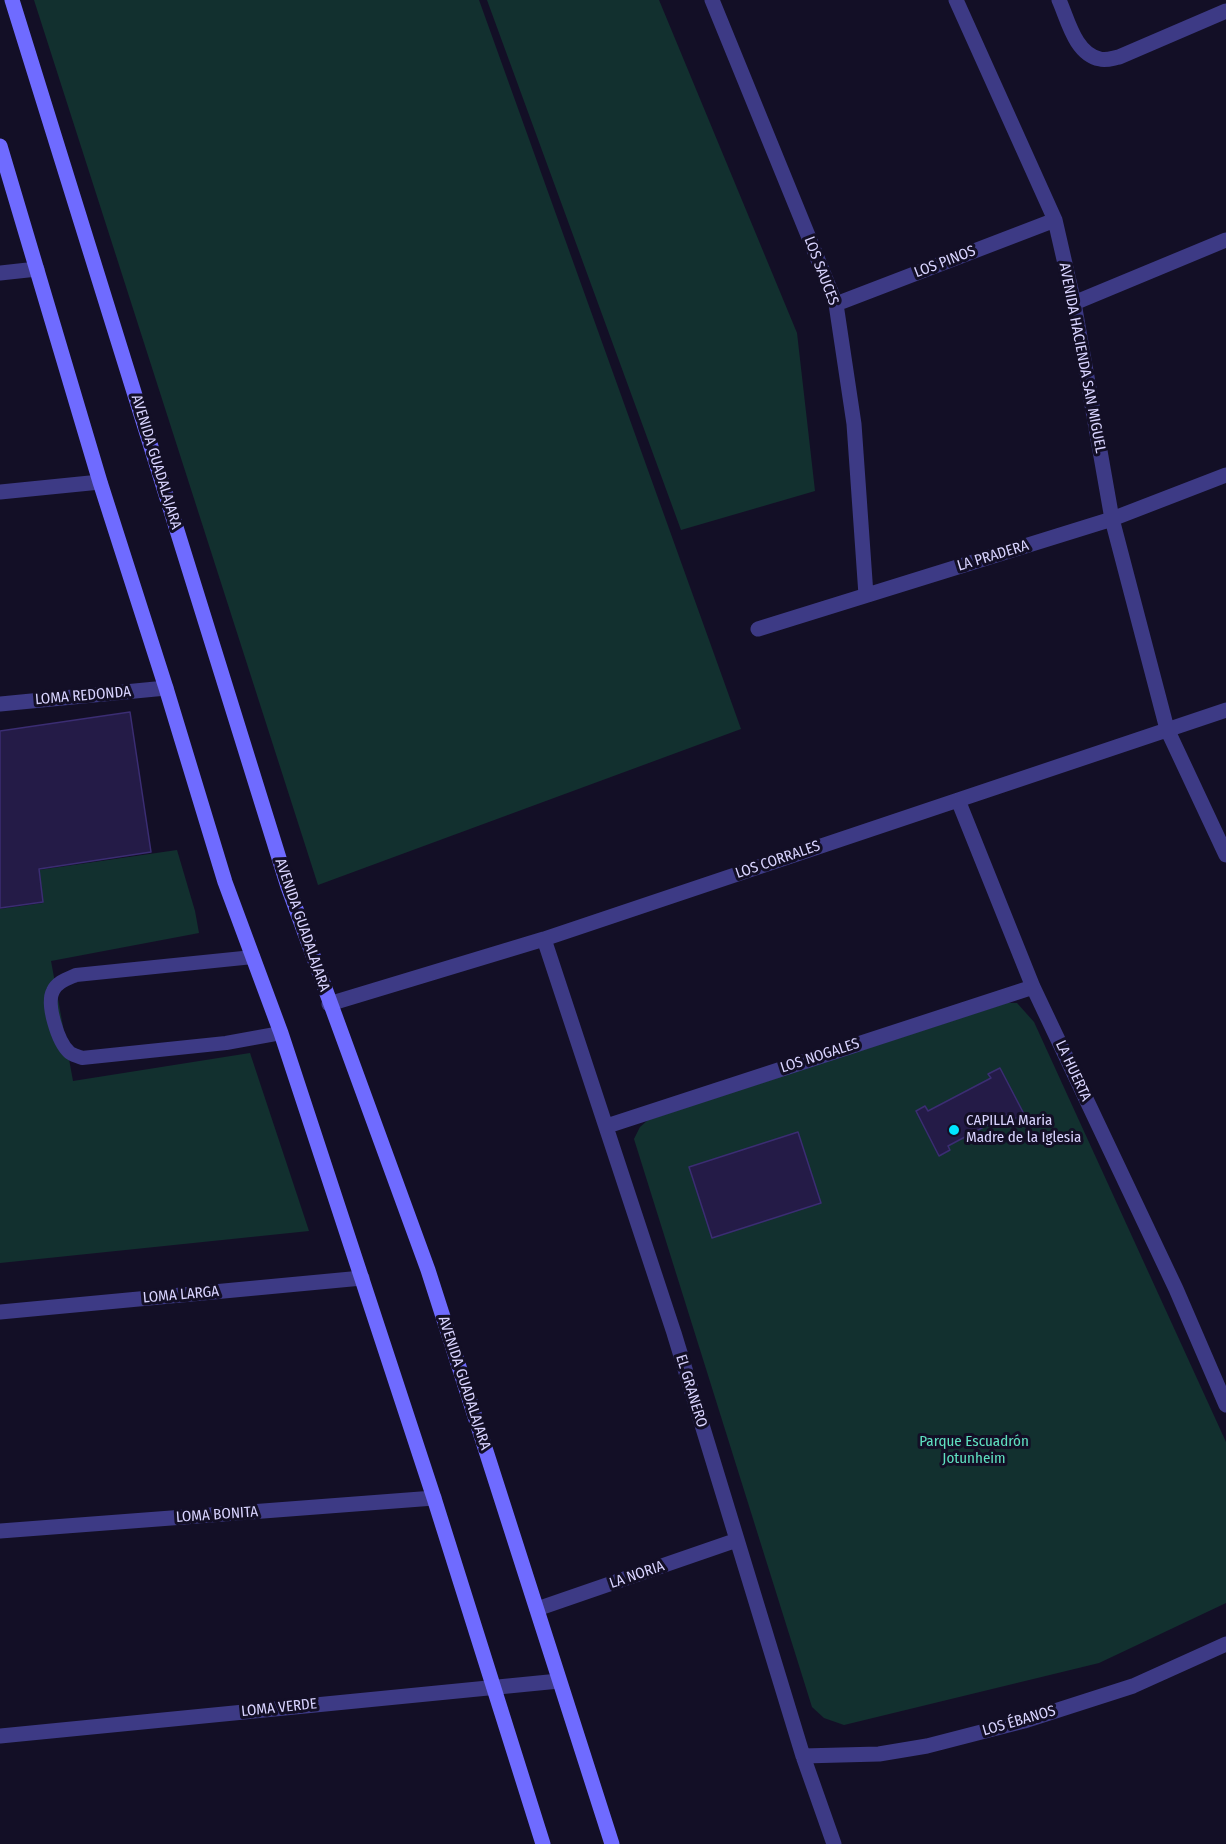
<!DOCTYPE html>
<meta charset="utf-8">
<style>
body{margin:0}
canvas{display:block;background:#130f26}
</style>
<canvas width="1226" height="1844"></canvas>
<script>
const ctx = document.querySelector('canvas').getContext('2d');
ctx.lineJoin = 'round';
function fillPath(path, color) { ctx.fillStyle = color; ctx.fill(path, 'evenodd'); }
function stroke(path, color, width, dash) { ctx.strokeStyle = color; ctx.lineWidth = width; ctx.lineCap = dash ? 'butt' : 'round'; ctx.setLineDash(dash || []); ctx.stroke(path); }
function drawText(font, color, halo, rows, align = 'center') {
  ctx.font = font + ' "Fira Sans Condensed",sans-serif'; ctx.lineWidth = 6; ctx.setLineDash([]); ctx.textBaseline = 'middle'; ctx.strokeStyle = halo; ctx.fillStyle = color; for (const [text, x, y, turn = 0] of rows) {
    ctx.save(); ctx.translate(x, y); ctx.rotate((+turn || 0) * Math.PI / 180); ctx.textAlign = isNaN(turn) ? turn : align; if (halo) ctx.strokeText(text, 0, 0); ctx.fillText(text, 0, 0); ctx.restore();
  }
}
fillPath(new Path2D(`
 M34,0H479L741,729L318,885Z
 M487,0H659L797,333L815,491L681,530Z
 M177,850L195,911L199,933L51,961L73,1081L250,1053L309,1231L0,1263V909L43,903L39,870Z
 M1007,1003H1017L1034,1022L1226,1442V1603L1099,1663L844,1725L824,1718L812,1707L634,1139L640,1127L648,1120Z`), '#12302f');
const building = new Path2D(`
 M130,712L151,852L39,869L43,902L0,908V731Z
 M1000,1068L1024,1114L1014,1119L1010,1113L948,1146L950,1150L939,1156L916,1111L925,1106L928,1111L991,1078L988,1074Z
 M798,1132L821,1203L712,1238L689,1167Z`);
fillPath(building, '#241b47');
stroke(building, '#3b2d73', 1.5);
stroke(new Path2D(`
 M253,957L76,975C67,979 57,982 53,991C46,1004 58,1042 69,1052C72,1055 78,1056 82,1058L226,1043L281,1033`), '#3d3a85', 14);
stroke(new Path2D(`
 M712,0L836,304L854,424L866,595
 M956,0L1055,220L1074,303L1112,519L1167,729L1226,855
 M1059,0C1068,20 1075,54 1100,59C1106,61 1113,58 1119,57L1226,11
 M0,273L37,269
 M1074,303L1226,240
 M836,304L1055,220
 M0,492L100,482
 M758,629L1112,519L1226,475
 M0,704L166,688
 M958,800L1033,987L1176,1289L1226,1405
 M544,939L674,1333L803,1756L834,1844
 M329,1004L544,939L1226,710
 M607,1126L1033,987
 M0,1312L362,1278
 M0,1531L434,1498
 M537,1609L737,1540
 M0,1736L559,1681
 M803,1756L879,1754L927,1746L1024,1721L1133,1686L1226,1644`), '#3d3a85', 15);
stroke(new Path2D(`
 M12,0L288,887L428,1270L612,1844
 M0,146L100,482L166,688L225,882L281,1033L434,1498L543,1844`), '#6f6bff', 15);
for (const [x, y, r, color] of [
 [954,1130,6,"#00e5ff"]
]) { const dot = new Path2D(); dot.arc(x, y, r, 0, 2 * Math.PI); ctx.fillStyle = color; ctx.fill(dot); stroke(dot, '#130f26', 2); }
drawText('15px', '#d9d4ff', '#130f26', [
 ["LOS PINOS",945,262,-21],
 ["LOS SAUCES",821,271,69],
 ["AVENIDA HACIENDA SAN MIGUEL",1082,358,79],
 ["AVENIDA GUADALAJARA",156,462,73],
 ["LA PRADERA",993,556,-17],
 ["LOMA REDONDA",83,696,-5],
 ["LOS CORRALES",778,860,-19],
 ["AVENIDA GUADALAJARA",302,925,71],
 ["LOS NOGALES",820,1056,-18],
 ["LA HUERTA",1073,1071,65],
 ["LOMA LARGA",181,1295,-5],
 ["AVENIDA GUADALAJARA",464,1383,72],
 ["EL GRANERO",691,1391,73],
 ["LOMA BONITA",217,1515,-4],
 ["LA NORIA",637,1575,-19],
 ["LOMA VERDE",279,1708,-6],
 ["LOS ÉBANOS",1019,1721,-16]
]);
drawText('15px', '#d9d4ff', '#130f26', [
 ["CAPILLA Maria",966,1121],
 ["Madre de la Iglesia",966,1138]
], 'left');
drawText('15px', '#5fe0c0', '#130f26', [
 ["Parque Escuadrón",974,1442],
 ["Jotunheim",974,1459]
]);
</script>
